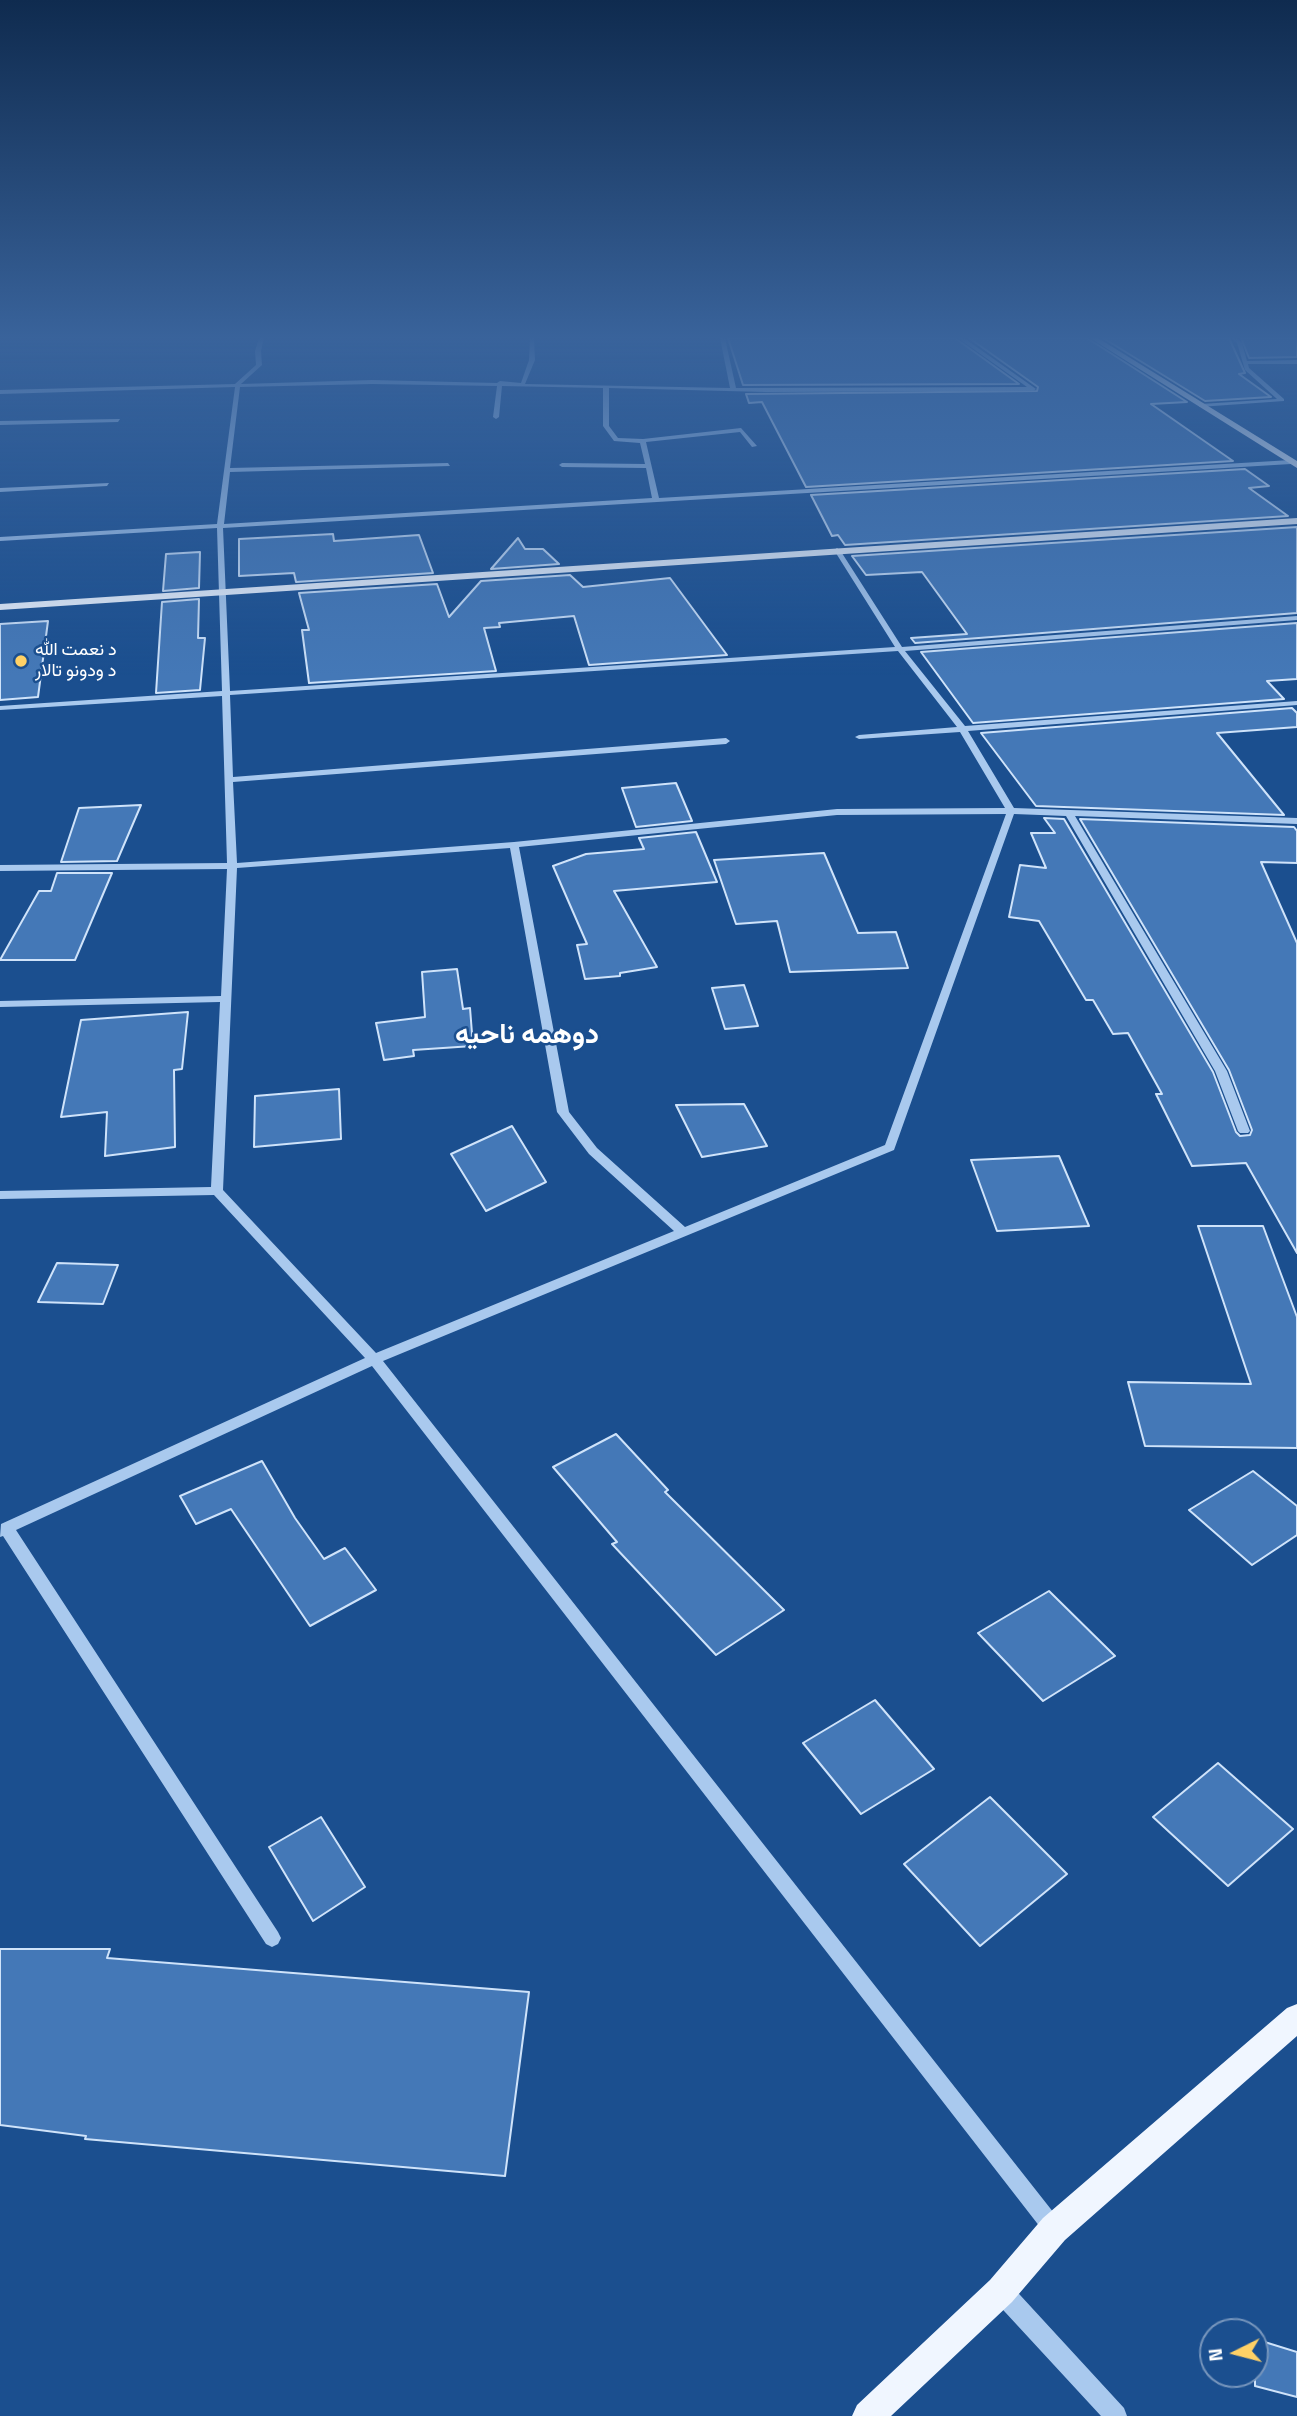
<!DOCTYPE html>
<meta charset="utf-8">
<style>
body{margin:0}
#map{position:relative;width:1297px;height:2416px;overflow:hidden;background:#1b4f8f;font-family:"Titillium Web",sans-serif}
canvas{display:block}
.north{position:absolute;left:1199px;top:2318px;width:70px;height:70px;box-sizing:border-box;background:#1b4f8f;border:2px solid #7695bc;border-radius:50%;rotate:264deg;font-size:19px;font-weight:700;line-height:28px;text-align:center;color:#fff}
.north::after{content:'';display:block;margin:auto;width:24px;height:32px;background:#ffd166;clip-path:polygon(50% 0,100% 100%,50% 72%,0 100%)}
</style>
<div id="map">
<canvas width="1297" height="2416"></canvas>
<div class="north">N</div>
</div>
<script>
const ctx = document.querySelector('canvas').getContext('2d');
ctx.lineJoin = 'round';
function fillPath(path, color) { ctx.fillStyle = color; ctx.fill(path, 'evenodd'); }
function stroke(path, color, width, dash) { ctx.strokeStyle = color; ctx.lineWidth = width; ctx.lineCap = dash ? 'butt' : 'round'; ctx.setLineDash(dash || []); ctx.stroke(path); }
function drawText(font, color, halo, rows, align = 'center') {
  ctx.font = font + ' "Titillium Web",Vazirmatn,sans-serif'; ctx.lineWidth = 5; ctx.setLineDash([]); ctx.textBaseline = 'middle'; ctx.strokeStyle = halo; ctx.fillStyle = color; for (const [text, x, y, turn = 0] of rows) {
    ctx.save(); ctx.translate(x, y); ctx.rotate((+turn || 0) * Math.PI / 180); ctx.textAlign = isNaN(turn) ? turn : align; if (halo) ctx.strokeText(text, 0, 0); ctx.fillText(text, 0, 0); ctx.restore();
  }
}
const building = new Path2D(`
 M728,338H955L1019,384L743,385Z
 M969,338H1087L1187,402L1151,404L1233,461L806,487L762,402L749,403L746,394L1037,391L1038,387Z
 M1103,338H1229L1245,373L1239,374L1271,397L1205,401Z
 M1241,338H1297V357L1249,358Z
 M1245,469L1269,486L1249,488L1288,516L845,545L838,535L832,536L811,495Z
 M1297,527V613L915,643L911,638L967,634L922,572L866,575L852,556Z
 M333,534L334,541L419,535L433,573L296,582L294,573L239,576V539Z
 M518,538L525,549H543L559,564L491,569Z
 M200,552L199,588L163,591L166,554Z
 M570,575L583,587L670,578L727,655L589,665L574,616L499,623L500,627L484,628L496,671L309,683L302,630H309L299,593L437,584L449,617L481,581Z
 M199,599L198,638H205L200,690L156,693L162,602Z
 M48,621L38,697L0,700V624Z
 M1297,623V679L1267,681L1284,699L973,723L921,652Z
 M1292,708L1297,713V727L1217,733L1284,815L1036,806L981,733Z
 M676,783L692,821L636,827L622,788Z
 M141,805L117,861L61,862L79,808Z
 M1044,818L1064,819L1213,1072L1236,1132L1240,1136L1250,1135L1252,1130L1229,1070L1080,819L1294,827L1297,831V863L1261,862L1297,943V1253L1246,1163L1192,1166L1156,1094H1162L1128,1033L1113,1034L1093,1000H1086L1039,921L1009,917L1020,865L1046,868L1031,833H1055Z
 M696,832L717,882L614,891L657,967L620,973V976L585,979L577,945L587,944L553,866L586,854L644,849L639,838Z
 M824,853L858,933L896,932L908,968L790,972L777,921L736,924L714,860Z
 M57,873H112L75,960H0L39,891H51Z
 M457,969L463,1009L470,1008L473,1046L413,1050L414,1056L384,1060L376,1023L425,1017L422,972Z
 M744,985L758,1026L725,1029L712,988Z
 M188,1012L182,1069L174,1070L175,1147L105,1156L107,1112L61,1117L81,1020Z
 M339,1089L341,1139L254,1147L255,1096Z
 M744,1104L767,1146L702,1157L676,1105Z
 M512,1126L546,1182L486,1211L451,1154Z
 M1059,1156L1089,1226L997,1231L971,1160Z
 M1198,1226H1263L1297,1317V1448L1145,1446L1128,1382L1251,1384Z
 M57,1263L118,1265L103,1304L38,1302Z
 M616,1434L668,1490L665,1492L784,1610L716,1655L612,1544L617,1542L553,1467Z
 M262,1461L295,1518L324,1559L345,1548L376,1590L310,1626L231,1509L196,1524L180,1496Z
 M1253,1471L1297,1506V1535L1252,1565L1189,1510Z
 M1049,1591L1115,1656L1043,1701L978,1633Z
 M875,1700L934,1769L861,1814L803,1743Z
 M1218,1763L1293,1829L1228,1886L1153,1817Z
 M990,1797L1067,1874L980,1946L904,1864Z
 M321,1817L365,1887L313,1921L269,1847Z
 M0,1949H110L107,1958L529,1992L505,2176L85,2139L86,2136L0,2125Z
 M1255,2339L1297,2352V2397L1255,2386Z`);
fillPath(building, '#4478b7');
stroke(building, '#cfe3fa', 2);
fillPath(new Path2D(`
 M259,338H264L261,351L262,365L241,384L372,380L497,383L500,381L521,383L529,360L530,338H534L535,360L525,384L730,388L720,338H725L736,388L1027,387L958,338H964L1036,389L1033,391L766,392L609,388V426L618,438L643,439L741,428L757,446L752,447L740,432L646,442L659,498L1291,460L1294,462L1291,464L223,528L230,691L895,647L834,550L837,548L840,550L902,647L1297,616V620L905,651L965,726L1297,701V705L968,731L1014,808L1297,818V824L1075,816L1227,1071L1250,1131L1248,1133H1240L1238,1131L1215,1071L1066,816L1014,814L894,1150L383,1361L1061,2222L1064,2229L1061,2236L1054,2239L1047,2236L372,1366L16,1530L278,1932L281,1938L278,1944L272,1947L266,1944L3,1536L0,1537L1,1524L365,1358L214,1195L0,1199V1191L211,1187L220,1002L0,1007V1001L221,996L227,869L0,871V865L227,863L222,696L0,710V706L222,691L217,528L0,541V537L217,524L235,387L0,394V390L235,384L256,365L255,351ZM372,384L497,386L493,417L496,419L499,417L502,386L603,388V426L614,441L640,443L645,464L562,463L559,465L562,467L646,468L652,498L224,524L230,472L450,466L448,463L230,468L240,387ZM898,651L957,727L859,735L855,737L859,739L960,732L1005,808L837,809L514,842L237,863L233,782L726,744L730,741L726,738L233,777L230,695ZM1006,814L885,1145L685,1227L597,1148L569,1112L519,847L837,815ZM510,848L557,1112L589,1154L674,1231L376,1353L223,1190L237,868Z
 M1232,338H1237L1242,343L1247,361L1297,360V364H1248L1249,368L1284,399V401L1199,407L1201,404L1277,399L1245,370L1237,343Z
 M120,419L118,422L0,425V421Z
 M109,483L107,486L0,492V488Z
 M1001,2280L1009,2283L1124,2408L1127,2416H1101L993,2299L990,2291L993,2283Z`), '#a9c9ee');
fillPath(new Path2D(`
 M1090,338H1098L1297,461V468Z
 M1297,518V524L0,610V604Z
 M1297,2004V2036L1065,2240L1012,2302L891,2416H852L857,2405L990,2280L1043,2218L1287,2008Z`), '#f0f6ff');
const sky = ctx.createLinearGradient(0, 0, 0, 676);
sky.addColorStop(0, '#0f2b4f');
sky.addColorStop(0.5, '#39639b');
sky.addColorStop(1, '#39639b00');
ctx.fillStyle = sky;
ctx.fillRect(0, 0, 1297, 676);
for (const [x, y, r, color] of [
 [21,661,7,"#ffd166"]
]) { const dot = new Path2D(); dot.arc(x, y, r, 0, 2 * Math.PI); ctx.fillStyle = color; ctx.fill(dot); stroke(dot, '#1b4f8f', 2.5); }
drawText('18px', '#fff', '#1b4f8f', [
 ["د نعمت الله",35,651],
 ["د ودونو تالار",35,672]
], 'left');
drawText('bold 28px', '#fff', '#1b4f8f', [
 ["دوهمه ناحیه",527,1036]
]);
</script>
